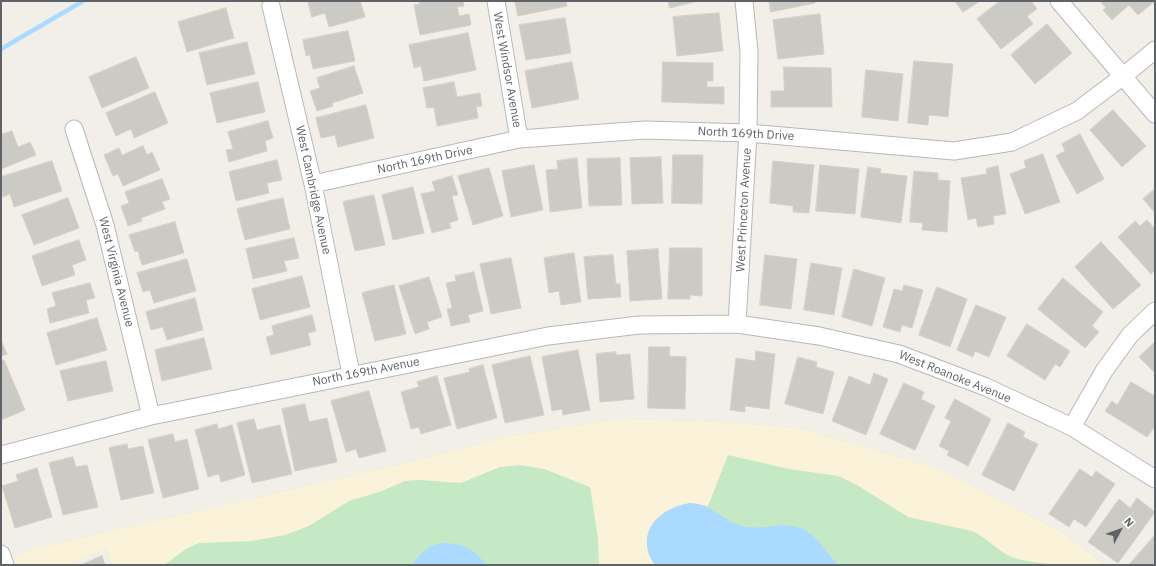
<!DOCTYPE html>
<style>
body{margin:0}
#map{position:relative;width:1156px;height:566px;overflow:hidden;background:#f1efe8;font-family:"IBM Plex Sans",sans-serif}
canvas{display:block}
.frame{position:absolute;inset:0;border:2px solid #5f6368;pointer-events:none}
.north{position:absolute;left:1100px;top:510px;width:40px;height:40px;-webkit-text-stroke:3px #fff;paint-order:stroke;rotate:49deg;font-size:11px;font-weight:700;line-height:16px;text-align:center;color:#5f6368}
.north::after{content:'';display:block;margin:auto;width:14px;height:18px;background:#5f6368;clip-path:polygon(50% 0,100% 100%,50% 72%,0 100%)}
</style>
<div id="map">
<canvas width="1156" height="566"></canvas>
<div class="frame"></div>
<div class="north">N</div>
</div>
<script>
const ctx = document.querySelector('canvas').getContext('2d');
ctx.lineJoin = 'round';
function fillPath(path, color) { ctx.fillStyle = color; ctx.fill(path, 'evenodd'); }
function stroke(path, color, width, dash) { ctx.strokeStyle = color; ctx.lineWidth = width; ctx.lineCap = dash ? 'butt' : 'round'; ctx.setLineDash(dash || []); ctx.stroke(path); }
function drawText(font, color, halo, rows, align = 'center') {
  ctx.font = font + ' "IBM Plex Sans",sans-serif'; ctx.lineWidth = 4; ctx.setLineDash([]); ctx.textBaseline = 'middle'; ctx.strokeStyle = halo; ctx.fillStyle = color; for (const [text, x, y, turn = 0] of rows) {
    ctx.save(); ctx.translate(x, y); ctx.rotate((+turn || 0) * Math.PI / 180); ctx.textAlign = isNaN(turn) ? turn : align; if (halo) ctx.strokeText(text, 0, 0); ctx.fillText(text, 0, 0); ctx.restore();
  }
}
fillPath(new Path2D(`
 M616,419L701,421L795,427L940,469L1065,534L1104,565H112L106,549L67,565H1V562L33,549L402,464L505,437Z`), '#c5e8c5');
fillPath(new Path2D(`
 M616,419L701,421L795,427L940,469L1065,534L1104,565C1074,565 1039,566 1011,557C997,550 987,538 972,531L908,517L857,485L838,476L789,469L728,455L708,506C671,497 629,527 655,565H599L598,538L590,487L544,469L520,465L500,467L461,483L419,480L405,481L379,492L349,501L309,526L285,535L252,541L199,543L186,549L164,565H112L106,549L67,565H15L12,557L33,549L402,464L505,437Z`), '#fbf3d9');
fillPath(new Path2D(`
 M690,503C714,505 721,520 742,526C754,529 764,527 775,526C812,522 818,543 838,565H655C634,534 658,508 690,503Z
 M442,543C461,543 475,549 486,565H412C420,554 428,545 442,543Z`), '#aadaff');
stroke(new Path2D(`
 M1,49L83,1`), '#aadaff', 4.5);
const building = new Path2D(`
 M308,1H360L365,17L329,27L325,13L312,17Z
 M419,1H463L464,6L457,7L459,16L469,14L471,25L420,35L414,5L420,4Z
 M515,1H566L567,6L518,16Z
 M668,1H698L670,8Z
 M769,1H815V3L771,12Z
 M955,1H980L963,12Z
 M1000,1H1031L1037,9L1027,16L1033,24L1001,49L977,19Z
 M1100,1H1155L1138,15L1129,5L1112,20L1103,10L1106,8Z
 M226,8L234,38L187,52L178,22Z
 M719,13L723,51L677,56L673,17Z
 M820,14L824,54L778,59L773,20Z
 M565,18L571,53L526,60L519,25Z
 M1047,24L1072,53L1035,84L1011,55Z
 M348,31L355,61L313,69L310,55L306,56L303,40Z
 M468,33L476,70L424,81L421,66L414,68L409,45Z
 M247,42L255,74L207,85L199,53Z
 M136,57L149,88L102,108L89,77Z
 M914,61L953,64L948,117L929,115L928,125L908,123Z
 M572,62L579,99L532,108L525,71Z
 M663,62L713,63V81H707V87H724V104L662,102Z
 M354,66L363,93L332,103L333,106L317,111L310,91L320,88L317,78Z
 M784,67L831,68L832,107H771V91H784Z
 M866,70L903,74L898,121L862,117Z
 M258,82L265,112L217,123L210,93Z
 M454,82L457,97L480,93L482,106L476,107L478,118L437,126L434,107L427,108L423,88Z
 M155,92L168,123L134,138L131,129L116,136L106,113Z
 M366,105L374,138L338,147L335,135L321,138L316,118Z
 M1113,110L1146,146L1122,167L1090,130Z
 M268,121L273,138L265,141L267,151L229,162L226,150L233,149L228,132Z
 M12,131L18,147L30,142L36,155L1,169V135Z
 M1080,134L1104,179L1077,194L1056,156L1065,151L1062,144Z
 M143,146L147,155L152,152L160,170L123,186L118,174L113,176L104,155L119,148L122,155Z
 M1043,154L1060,202L1025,214L1010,174L1026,168L1024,161Z
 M673,155H703L702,204L672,203Z
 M661,157L663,203L632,204L630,158Z
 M577,158L582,208L550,212L546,170L558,169L557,161Z
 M620,158L622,205L589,206L587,159Z
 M277,160L282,180L267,183L269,193L236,201L229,172Z
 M52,161L62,191L14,207L10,194L3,197L1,177Z
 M773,161L814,165L809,213L793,212V206L770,203Z
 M534,165L543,210L511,217L502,171Z
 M820,165L859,169L855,214L816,211Z
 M998,166L1006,214L993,216L994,224L978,227L976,218L968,220L961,178L987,174L986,169Z
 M868,167L881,169L880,173L907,176L901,223L861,217Z
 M489,168L503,216L473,225L458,176Z
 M914,171L938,173V180L950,181L947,232L922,230L923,223L910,222Z
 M452,176L458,195L452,196L458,220L449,223L451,228L432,233L421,194L435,191L432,182Z
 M162,179L170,199L162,202L165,209L141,218L142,221L128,226L121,206L129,203L125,192Z
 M413,187L424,233L393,240L382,195Z
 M1155,189V213L1143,199Z
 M374,195L385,245L355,251L343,202Z
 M68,198L79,228L34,245L22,215Z
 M283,198L290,229L245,240L237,209Z
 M1147,220L1155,229V270L1151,274L1118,237L1135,221L1140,226Z
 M175,222L184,253L142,265L138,251L135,252L129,235Z
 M294,238L299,258L284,261L287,271L253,279L246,249Z
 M79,240L86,260L72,265L75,275L42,286L32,256Z
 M1101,242L1141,285L1113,309L1075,267Z
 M670,248H702V296L690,295V299H668Z
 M658,249L662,299L630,301L627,251Z
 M574,253L581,302L561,305L559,291L549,293L544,258Z
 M613,255L616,284H620L621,297L588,299L584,257Z
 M765,255L797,259L791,309L760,305Z
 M511,258L521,308L491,314L480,264Z
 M187,259L196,291L154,303L150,290L143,292L137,273Z
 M811,263L842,268L834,315L804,310Z
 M854,269L885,278L872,326L842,317Z
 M474,272L483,311L468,315L470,322L451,326L447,309L452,308L446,283L456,281L455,276Z
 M302,276L310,307L260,320L252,289Z
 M429,277L442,317L427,322L429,329L415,334L399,286Z
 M1063,278L1103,312L1092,326L1099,332L1085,348L1038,309Z
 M90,283L95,298L86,300L89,313L50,323L47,309L56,306L52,293Z
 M394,285L406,334L375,341L362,293Z
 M904,285L923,290L912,328L902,325L900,332L883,327L894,289L902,291Z
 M937,287L967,299L950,347L919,335Z
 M195,298L203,330L167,340L163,327L151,330L146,312Z
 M976,305L1006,317L989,357L975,351L973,357L957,350Z
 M312,315L316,331L308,333L311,345L271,355L266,337L274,335L272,326Z
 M97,318L107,350L56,365L47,333Z
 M1027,324L1070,351L1060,367L1055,364L1045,380L1007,356Z
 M204,338L212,369L162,381L155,350Z
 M1,340L7,354L1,356Z
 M1155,342V373L1139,357Z
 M649,347H670L669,356L686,357L685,409L648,408Z
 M578,350L590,410L563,415L562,409L552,411L542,357Z
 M756,351L775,354L769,409L745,406V412L730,410L736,358L755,361Z
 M616,352V355L630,354L634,399L600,402L596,354Z
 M530,356L544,415L505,423L492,365Z
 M798,357L817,362L816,367L834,372L823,414L785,404Z
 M4,360L25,410L1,420V361Z
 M106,361L113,391L68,401L60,371Z
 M483,365L497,418L457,429L444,378L470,372L469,369Z
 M874,373L888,379L866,435L832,421L849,376L870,385Z
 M437,376L451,425L421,434L419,427L411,429L401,392L419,387L417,382Z
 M1131,382L1155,396V426L1147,437L1105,411L1112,401L1117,405Z
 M904,383L924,392L921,399L935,406L915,450L880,434Z
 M369,391L386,451L359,458L356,449L346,452L331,401Z
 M955,399L991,419L968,466L947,455L949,451L939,446L951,421L945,418Z
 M305,404L309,422L327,418L337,462L295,471L282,409Z
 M254,419L257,430L280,425L292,474L252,483L237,423Z
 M1008,423L1025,432L1023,437L1038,444L1014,491L982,475Z
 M217,424L218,429L232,425L245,475L221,482L219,474L208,477L195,430Z
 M173,434L175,442L187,439L199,489L163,498L148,440Z
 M127,444L128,449L143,446L154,493L121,500L109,448Z
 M73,457L76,467L87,465L98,507L63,515L49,463Z
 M37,468L52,517L15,528L2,486L18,481L16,475Z
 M1080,469L1092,477L1096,471L1115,484L1086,527L1074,519L1069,527L1049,514Z
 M1137,498L1155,512L1118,563L1088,542L1119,499L1130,508Z
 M1155,535V565H1129Z
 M102,556L105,565H81Z`);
fillPath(building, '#cccac5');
stroke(building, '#d6d1c6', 1);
const street = new Path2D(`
 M496,1L519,139
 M1059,1L1155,114
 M271,6L313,184L351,374
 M74,129L105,225L151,416
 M313,184L519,139L645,130L748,133L954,151L1012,142L1077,111L1122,77L1155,50
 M737,324L748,133L749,52L744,1
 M1072,427L1104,371L1130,335L1155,311
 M1,455L151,416L548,336L639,325L737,324L819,336L899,354L986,387L1072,427L1155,479
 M1,554L5,565`);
stroke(street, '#b5b8bc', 19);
stroke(street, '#fff', 17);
drawText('12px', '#5f6368', '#fff', [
 ["West Windsor Avenue",507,70,80],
 ["North 169th Drive",746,134,3],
 ["North 169th Drive",425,160,-12],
 ["West Cambridge Avenue",313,190,78],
 ["West Princeton Avenue",744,210,-87],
 ["West Virginia Avenue",116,272,76],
 ["North 169th Avenue",366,372,-11],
 ["West Roanoke Avenue",955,377,22]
]);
</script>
